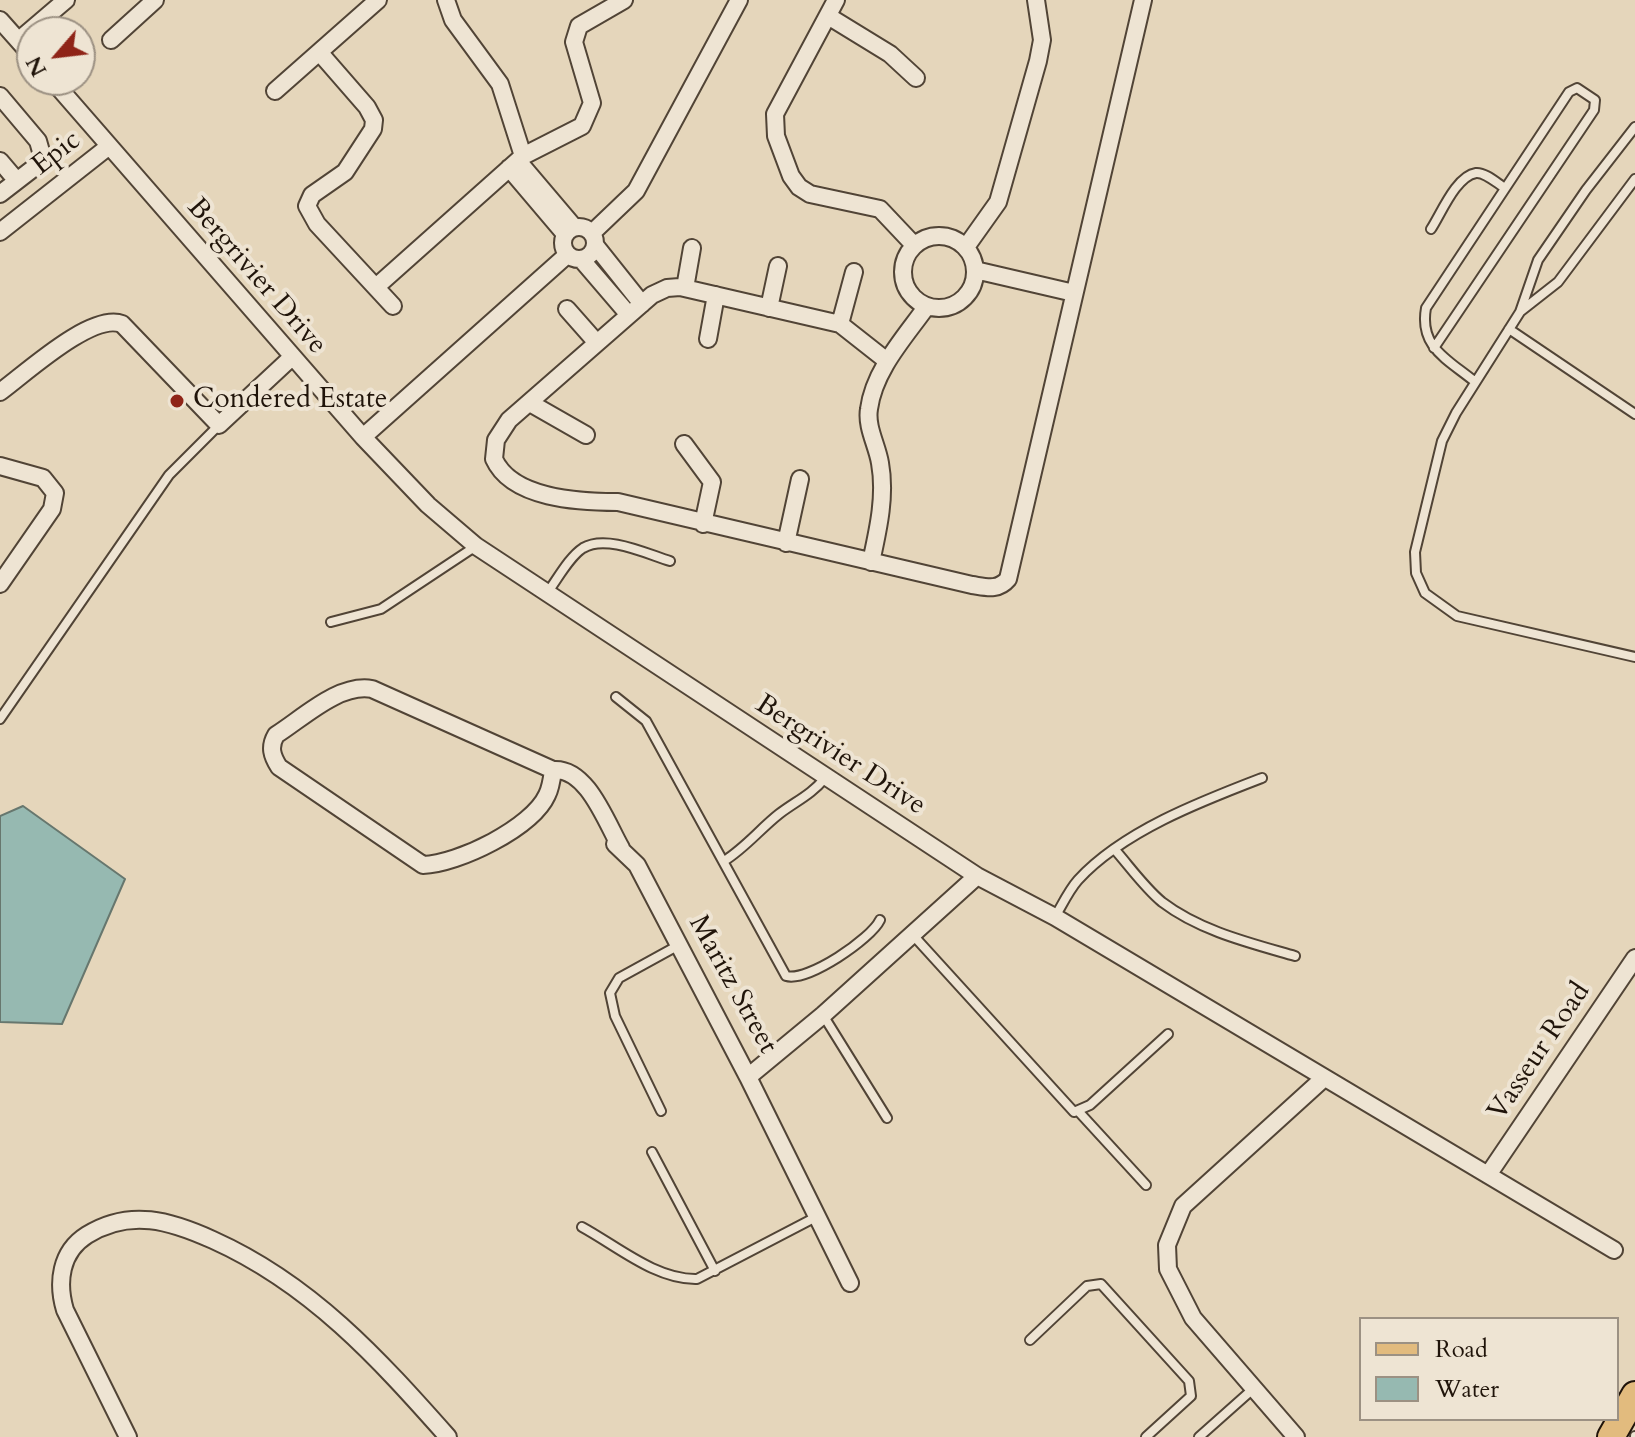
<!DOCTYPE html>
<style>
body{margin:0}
#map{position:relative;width:1635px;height:1437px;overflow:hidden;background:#e5d6bb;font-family:Cardo,serif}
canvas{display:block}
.legend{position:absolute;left:1359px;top:1317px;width:260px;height:104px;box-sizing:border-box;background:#eee4d3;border:2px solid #9c9183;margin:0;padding:10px 14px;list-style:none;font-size:24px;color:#20140a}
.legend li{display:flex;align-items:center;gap:16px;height:40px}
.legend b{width:40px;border:2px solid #9c9183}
.north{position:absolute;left:16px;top:16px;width:80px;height:80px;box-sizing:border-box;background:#eee4d3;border:2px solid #9c9183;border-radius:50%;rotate:242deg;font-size:22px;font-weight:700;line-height:32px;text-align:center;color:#20140a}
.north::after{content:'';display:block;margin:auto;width:28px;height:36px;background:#8f2418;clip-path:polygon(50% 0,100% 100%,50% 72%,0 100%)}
</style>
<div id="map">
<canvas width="1635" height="1437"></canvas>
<ul class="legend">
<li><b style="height:10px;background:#e2bb7e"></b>Road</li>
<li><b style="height:22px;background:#96b9b1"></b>Water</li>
</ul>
<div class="north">N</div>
</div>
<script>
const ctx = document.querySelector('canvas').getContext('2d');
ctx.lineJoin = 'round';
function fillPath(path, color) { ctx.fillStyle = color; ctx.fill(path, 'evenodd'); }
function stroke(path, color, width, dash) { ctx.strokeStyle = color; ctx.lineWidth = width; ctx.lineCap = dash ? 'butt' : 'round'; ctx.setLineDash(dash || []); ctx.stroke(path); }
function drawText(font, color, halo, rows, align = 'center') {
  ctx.font = font + ' Cardo,serif'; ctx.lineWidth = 8; ctx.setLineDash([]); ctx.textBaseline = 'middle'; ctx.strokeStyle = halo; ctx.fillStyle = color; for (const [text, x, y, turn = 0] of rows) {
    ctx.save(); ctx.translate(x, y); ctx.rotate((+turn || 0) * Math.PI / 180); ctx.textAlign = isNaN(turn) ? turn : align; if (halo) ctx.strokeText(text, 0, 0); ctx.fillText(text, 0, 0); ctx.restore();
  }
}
const water = new Path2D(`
 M23,806L125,879L62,1024L0,1022V816Z`);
fillPath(water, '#96b9b1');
stroke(water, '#67776e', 2);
const lane = new Path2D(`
 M1635,127L1586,190L1538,260L1520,312L1456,413L1442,441L1415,552L1416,573L1425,593L1457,616L1635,657
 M1431,229C1441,214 1456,176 1476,173C1485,172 1498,184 1505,188
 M1521,311L1558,282L1635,179
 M1509,329L1635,414
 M1434,348L1594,110L1595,100L1577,88L1569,92L1426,308C1419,347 1447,359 1474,381
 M547,593C557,580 569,557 583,548C606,534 647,554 670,561
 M331,622L381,609L476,546
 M616,697L646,721L786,976C808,982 871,939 880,920
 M0,719L169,475L219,425
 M1116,851C1130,867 1145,888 1162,902C1200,931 1250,943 1295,956
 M724,861C745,848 760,829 779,814C796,801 811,795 825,778
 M1055,917C1062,905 1069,890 1078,880C1123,831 1202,801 1262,778
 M912,934L1074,1112L1090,1105L1168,1034
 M823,1015L887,1118
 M661,1111L615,1016L610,993L619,978L679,945
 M1079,1112L1146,1185
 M652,1152L715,1271
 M582,1227C617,1246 656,1280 697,1279L816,1217
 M1030,1340L1087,1286L1101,1284L1189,1381L1191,1396L1146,1437
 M1199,1437L1253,1389
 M1635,1437V1436`);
const street = new Path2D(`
 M446,0L453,20L500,84L523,156
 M836,0L775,114L776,136L791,176L799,187L810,194L880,209L914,245
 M828,16L890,54L916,78
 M0,20L32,56
 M19,40L66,0
 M111,40L155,0
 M320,53L367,107L374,120L373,129L345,172L312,195L307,206L317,224L393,306
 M52,80L363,437L428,505L476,546L977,876L1055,917L1614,1250
 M275,91L378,0
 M0,96L38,141L42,155L35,167L0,194
 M0,161L17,181
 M518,161L574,227
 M509,168L565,234
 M563 243a16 16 0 1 1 32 0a16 16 0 1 1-32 0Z
 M0,232L108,147
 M592,233L636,191L739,0
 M903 272a36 36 0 1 1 72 0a36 36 0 1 1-72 0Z
 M595,245L642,304
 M966,247L998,202L1038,61L1042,40L1036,0
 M581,259L629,315
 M975,270L1074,293
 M376,287L523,156L582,126L592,103L574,42L579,26L624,0
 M685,288L692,248
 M769,308L778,266
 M567,309L597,343
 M840,324L854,272
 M708,339L716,295
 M887,361L840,324L680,287L667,288L652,295L509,420L496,440L494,459C512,499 579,502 618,502L972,585C986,587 998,591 1008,579L1143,0
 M0,392C26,373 92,312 122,324L219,425L292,357
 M530,403L586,435
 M363,437L567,255
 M684,444L712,482L703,524
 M0,466L43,478L55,493L52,509L0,584
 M786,543L800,479
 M871,562C878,530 886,496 880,463C877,445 866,427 869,409C874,370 905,337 927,306
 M553,770C552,778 551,787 547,795C532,828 458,864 423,865L279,767C272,756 269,747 276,735C303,718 339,683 372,689L553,770C587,767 606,822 621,848
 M615,844L637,865L748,1077L823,1015L977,876
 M748,1077L850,1283
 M1488,1175L1635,958
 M128,1437L65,1310C57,1283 60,1252 87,1235C130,1208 171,1221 213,1240C311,1284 378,1358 448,1437
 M1296,1437L1193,1318L1168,1269L1167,1245L1183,1206L1324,1078`);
const primary = new Path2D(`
 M1611,1437L1635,1395`);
stroke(lane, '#514436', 12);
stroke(street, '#514436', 20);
stroke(primary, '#20140a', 30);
stroke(lane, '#eee4d3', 8);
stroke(street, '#eee4d3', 16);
stroke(primary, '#e2bb7e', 26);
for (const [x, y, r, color] of [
 [177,401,8,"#8f2418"]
]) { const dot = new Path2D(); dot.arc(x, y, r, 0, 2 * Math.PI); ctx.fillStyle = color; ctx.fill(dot); stroke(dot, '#eee4d3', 3); }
drawText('28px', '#20140a', '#eee4d3', [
 ["Epic",57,154,-38],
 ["Bergrivier Drive",256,277,49],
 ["Bergrivier Drive",840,756,33],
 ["Maritz Street",732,985,61],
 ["Vasseur Road",1540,1052,-56]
]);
drawText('28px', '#20140a', '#eee4d3', [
 ["Condered Estate",193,401]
], 'left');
</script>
